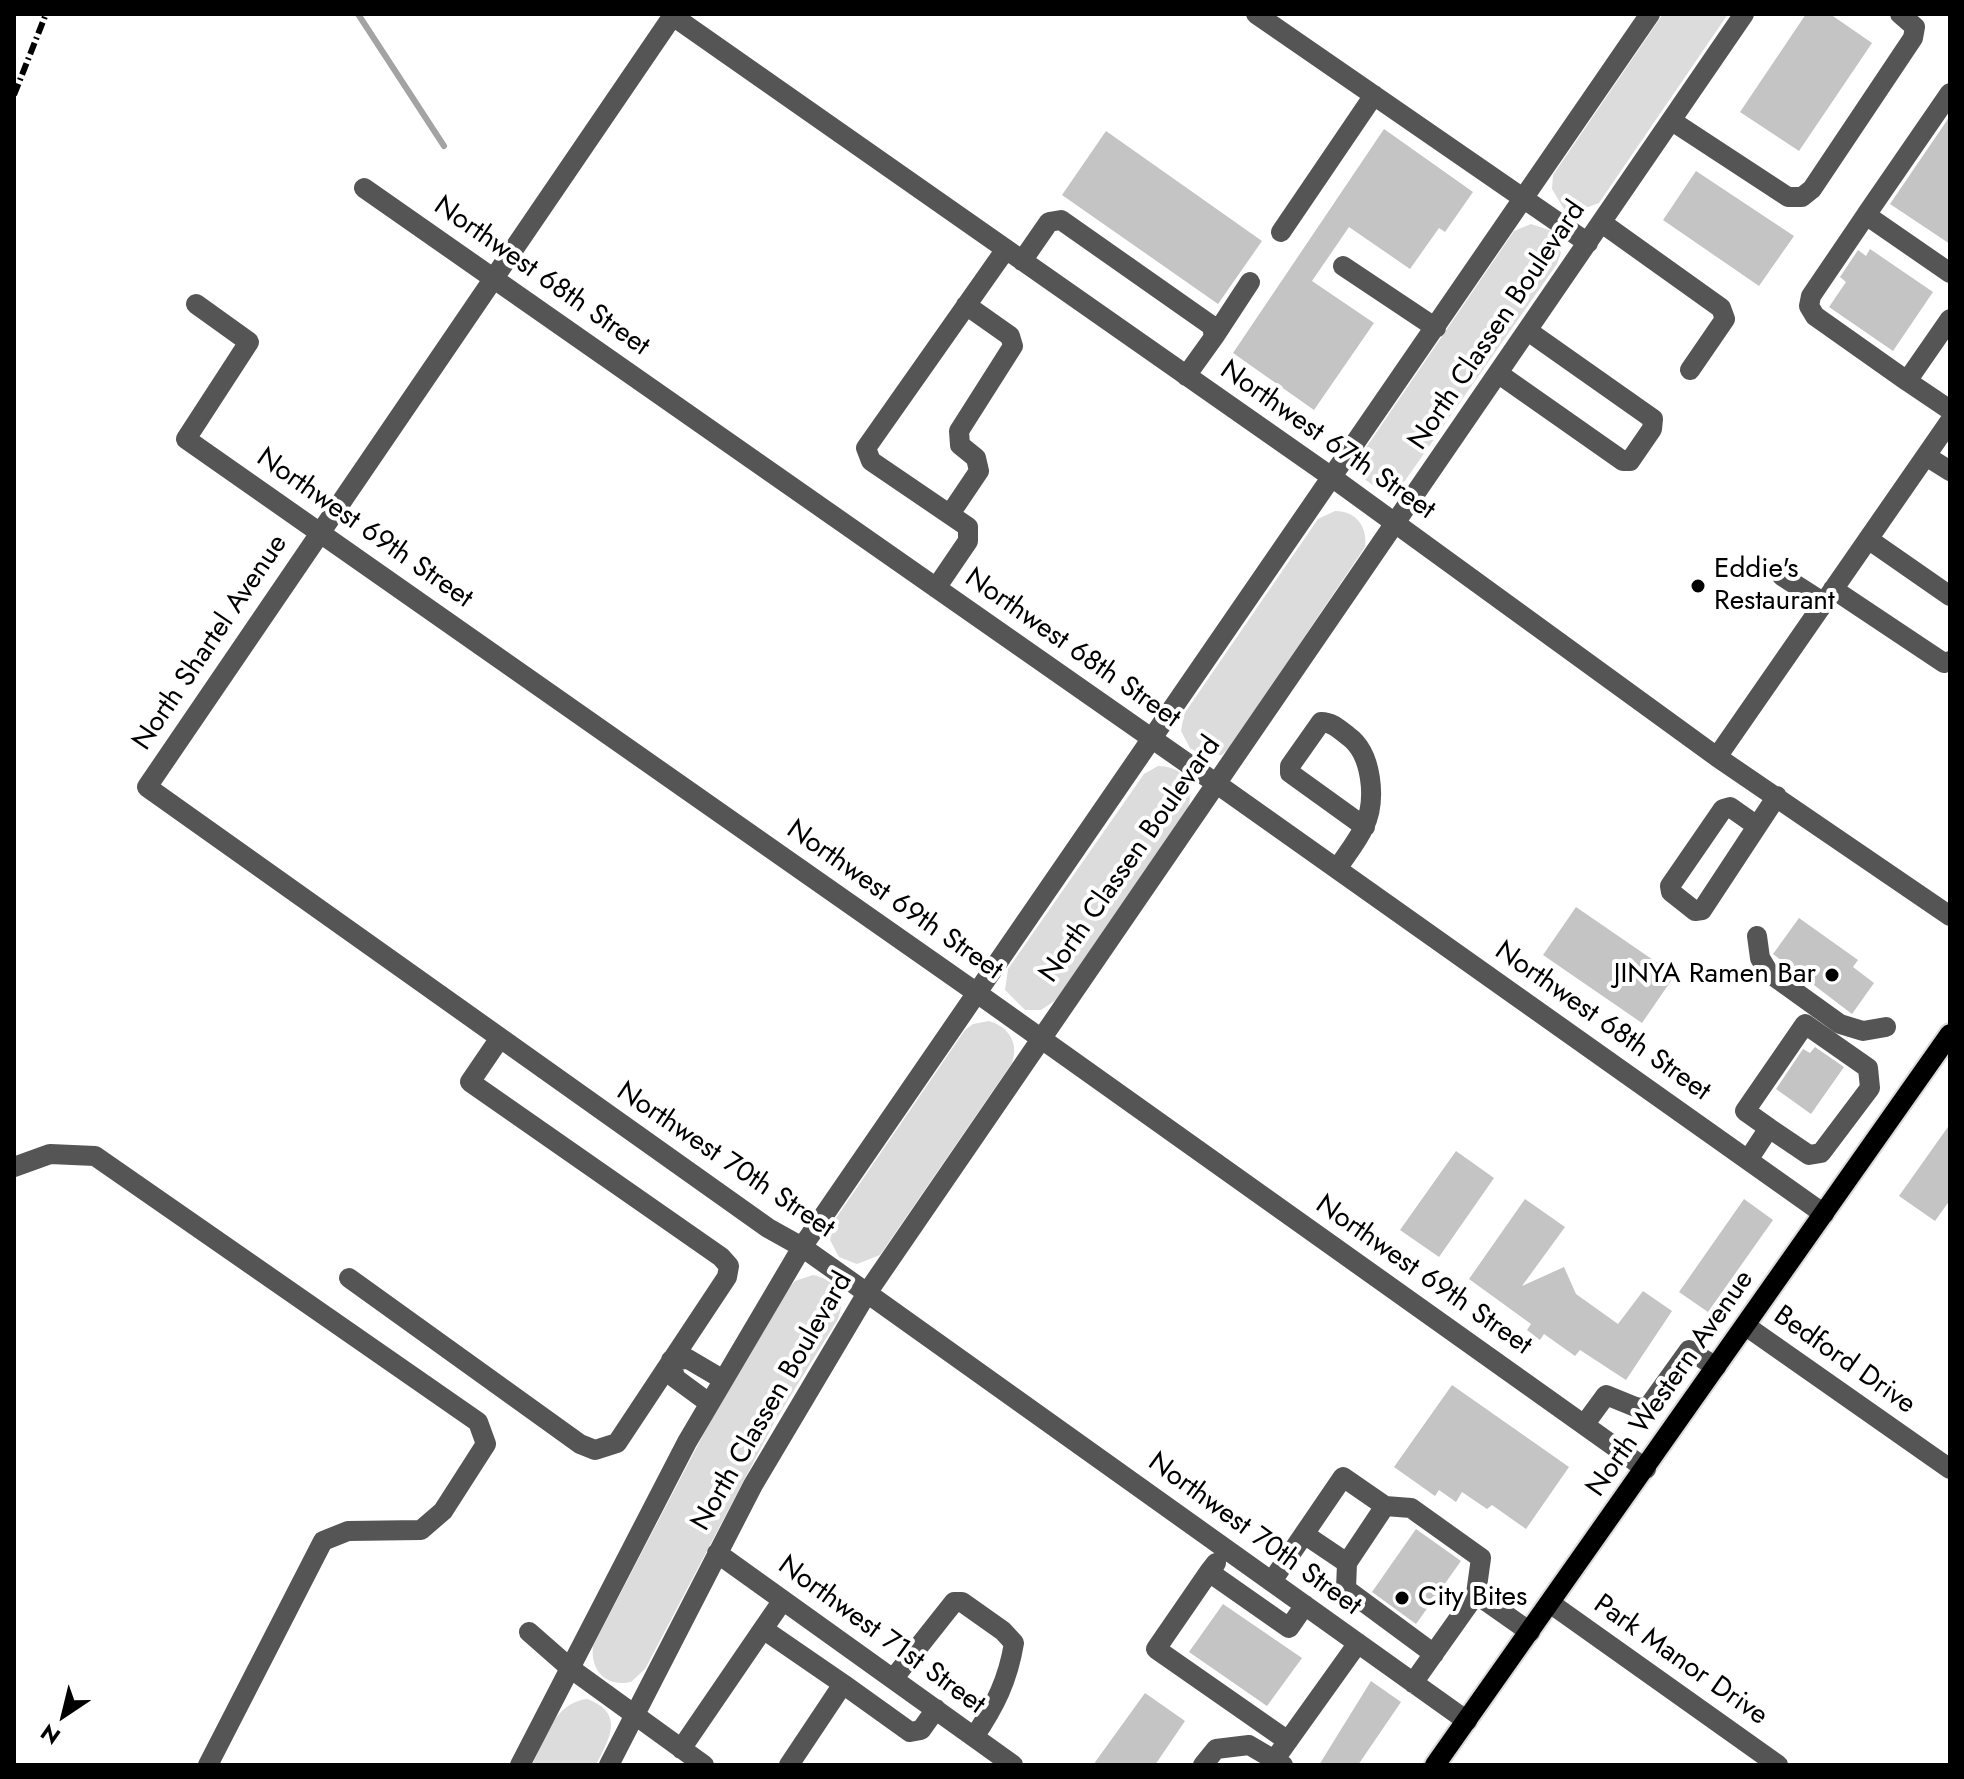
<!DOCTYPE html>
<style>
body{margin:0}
#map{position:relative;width:1964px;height:1779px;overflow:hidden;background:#fff;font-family:Jost,sans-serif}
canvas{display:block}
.frame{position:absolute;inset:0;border:16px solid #000;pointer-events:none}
.north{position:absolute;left:24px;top:1675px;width:80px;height:80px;-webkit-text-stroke:6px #fff;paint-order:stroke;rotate:215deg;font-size:22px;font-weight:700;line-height:32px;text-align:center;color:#000}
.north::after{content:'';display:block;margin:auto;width:28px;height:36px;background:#000;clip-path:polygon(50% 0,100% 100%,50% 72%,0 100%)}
</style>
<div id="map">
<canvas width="1964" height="1779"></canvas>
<div class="frame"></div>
<div class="north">N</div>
</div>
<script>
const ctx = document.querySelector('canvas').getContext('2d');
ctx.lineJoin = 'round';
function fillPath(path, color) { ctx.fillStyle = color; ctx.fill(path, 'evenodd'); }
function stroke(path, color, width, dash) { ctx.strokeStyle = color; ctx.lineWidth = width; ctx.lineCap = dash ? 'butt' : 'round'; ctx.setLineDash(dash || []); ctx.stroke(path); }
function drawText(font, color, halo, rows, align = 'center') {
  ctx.font = font + ' Jost,sans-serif'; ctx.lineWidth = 8; ctx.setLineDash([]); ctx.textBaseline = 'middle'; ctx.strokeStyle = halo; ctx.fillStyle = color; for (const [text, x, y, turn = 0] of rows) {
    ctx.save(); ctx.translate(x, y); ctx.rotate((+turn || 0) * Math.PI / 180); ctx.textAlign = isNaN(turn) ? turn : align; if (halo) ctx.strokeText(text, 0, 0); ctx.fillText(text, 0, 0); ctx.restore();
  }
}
fillPath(new Path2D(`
 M1663,14H1728L1599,203L1575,212L1564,209L1552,189L1553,175Z
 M1531,224L1552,231L1561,253L1557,264L1402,485L1381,491L1363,478V452L1514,231Z
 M1335,511C1356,511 1368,527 1365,547L1230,747L1222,755L1200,754L1190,748L1181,731L1184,714L1318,519Z
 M1158,766C1183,766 1196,785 1188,808L1056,1000L1041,1010H1025L1005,990L1008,969L1144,774Z
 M989,1021C1009,1027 1019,1043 1012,1063L880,1255L857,1264L839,1257L830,1240L834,1221L965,1030L973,1024Z
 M813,1275C836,1280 847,1297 838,1319L775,1421L645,1669L631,1682C606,1687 590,1671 593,1646L714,1414L788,1289L795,1281Z
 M587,1699C625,1713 610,1738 596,1765H532C545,1739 554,1703 587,1699Z`), '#dcdcdc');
stroke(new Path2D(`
 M358,14L444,146`), '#a3a3a3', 6);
fillPath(new Path2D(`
 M1806,14H1830L1872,43L1799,151L1740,112Z
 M1950,116V244L1890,204Z
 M1384,129L1473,192L1445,232L1439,228L1410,269L1349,227L1312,281L1374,323L1314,410L1233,353Z
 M1106,131L1262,241L1218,304L1062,195Z
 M1696,171L1794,236L1759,286L1663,220Z
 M1870,249L1933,292L1893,351L1829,307L1846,282L1840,277L1858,250L1866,256Z
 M1576,907L1675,975L1642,1023L1543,955Z
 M1799,918L1858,960L1853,967L1874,983L1852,1014L1773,954Z
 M1815,1047L1844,1067L1811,1114L1776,1089L1803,1049L1810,1053Z
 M1950,1124V1200L1935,1221L1899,1196Z
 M1456,1151L1494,1178L1439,1257L1400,1230Z
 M1525,1199L1565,1227L1522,1286L1564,1267L1576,1294L1618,1324L1643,1291L1672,1311L1626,1380L1580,1350L1575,1356L1544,1334L1540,1340L1527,1330L1531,1324L1469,1279Z
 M1744,1199L1773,1220L1708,1312L1679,1292Z
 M1452,1385L1569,1467L1526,1529L1492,1505L1487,1509L1462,1492L1456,1502L1439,1490L1435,1496L1394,1467Z
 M1416,1529L1461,1561L1416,1624L1372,1592Z
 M1223,1604L1302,1658L1267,1706L1189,1652Z
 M1371,1681L1401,1702L1358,1765H1319Z
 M1145,1693L1185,1721L1155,1765H1093Z`), '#c4c4c4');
const major = new Path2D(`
 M1435,1765L1950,1034`);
stroke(major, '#dbdbdb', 24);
stroke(new Path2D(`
 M670,14L1333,478L1717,757L1950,916
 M674,14L147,787L768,1228L802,1247L867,1293L1467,1721
 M1256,14L1588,243
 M1950,93L1866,215L1950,273
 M1672,121L1788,197H1802L1812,189L1913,38L1915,27L1900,14
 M364,188L1217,784L1824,1214
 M1866,215L1811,296L1809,306L1815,316L1907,381
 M1602,223L1721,308L1725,319L1690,370
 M1281,232L1374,95
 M1022,261L1049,222L1061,220L1212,326L1214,337L1186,376
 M1343,266L1436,328
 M196,304L249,342L186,439L977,993L1646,1469
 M1950,319L1907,381L1950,410
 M1214,337L1250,282
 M1499,374L1623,461H1630L1652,429L1653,419L1528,331
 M1926,456L1950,471
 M950,514L979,471L976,458L960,445L959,431L1013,346L1010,336L966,305
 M1868,539L1950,596
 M1782,576L1824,603
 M936,588L968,541V527L871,461L866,448L1006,249
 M1833,589L1944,663L1950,661
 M1717,757L1950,421
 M1757,826L1730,807L1723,809L1670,886L1671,892L1695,911L1702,910L1777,796
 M1337,869C1346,855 1357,842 1364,827C1377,800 1372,753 1348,736C1339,729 1332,722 1321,722L1290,766V773L1365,827
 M1757,936L1760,958L1769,973L1840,1024L1863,1031L1886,1027
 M1748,1160L1769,1128L1809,1155L1821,1153L1870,1088L1868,1068L1805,1024L1745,1111L1769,1128
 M14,1167L50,1154L95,1156L478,1422L486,1444L443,1511L421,1530L348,1531L323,1541L208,1765
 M349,1278L580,1444L595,1450L617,1443L727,1277L729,1266L721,1257L470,1082L500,1038
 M1746,1326L1950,1469
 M709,1403L675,1378L671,1360L688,1359L722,1379
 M1584,1425L1606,1395L1638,1408L1648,1407L1689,1350L1716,1367
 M1385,1506L1347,1563L1346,1589L1434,1654
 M1304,1534L1347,1563
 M717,1553L1013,1765
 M1216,1563L1209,1572L1289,1628L1305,1605
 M1209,1572L1156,1649L1288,1741
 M1272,1581L1343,1477L1385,1506L1411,1508L1481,1558L1476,1594L1413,1683
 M1476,1594L1530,1632
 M783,1600L763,1629L843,1684L789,1765
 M1550,1603L1778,1765
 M529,1632L570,1668L704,1765
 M893,1679L954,1602H962L1003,1631L1014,1643C1008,1680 995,1706 974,1737
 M843,1684L910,1732L921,1730L936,1709
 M681,1749L763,1629
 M1275,1759L1358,1643
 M520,1765L687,1442L802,1247L1650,14
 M609,1765L753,1485L867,1293L1744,14
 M1203,1765L1216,1749L1249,1745L1283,1765`), '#555', 20);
stroke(major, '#000', 20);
stroke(new Path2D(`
 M14,95L46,14`), '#000', 6, [12, 4, 2, 4]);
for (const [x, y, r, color] of [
 [1698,586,8,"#000"],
 [1832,975,8,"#000"],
 [1402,1598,8,"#000"]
]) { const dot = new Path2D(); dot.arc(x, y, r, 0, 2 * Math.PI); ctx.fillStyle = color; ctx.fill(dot); stroke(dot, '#fff', 3); }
drawText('28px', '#000', '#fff', [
 ["Northwest 68th Street",541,277,35],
 ["North Classen Boulevard",1498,326,-56],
 ["Northwest 67th Street",1327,441,35],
 ["Northwest 69th Street",364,529,35],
 ["North Shartel Avenue",211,643,-56],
 ["Northwest 68th Street",1072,649,35],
 ["North Classen Boulevard",1131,860,-55],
 ["Northwest 69th Street",894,901,35],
 ["Northwest 68th Street",1602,1022,35],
 ["Northwest 70th Street",725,1161,34],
 ["Northwest 69th Street",1423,1276,35],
 ["Bedford Drive",1844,1361,35],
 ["North Western Avenue",1671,1384,-55],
 ["North Classen Boulevard",773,1402,-60],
 ["Northwest 70th Street",1254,1535,36],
 ["Northwest 71st Street",881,1636,36],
 ["Park Manor Drive",1680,1661,35]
]);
drawText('28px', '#000', '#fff', [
 ["Eddie's",1714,570],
 ["Restaurant",1714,602],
 ["JINYA Ramen Bar",1816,975,"right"],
 ["City Bites",1418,1598]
], 'left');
</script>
